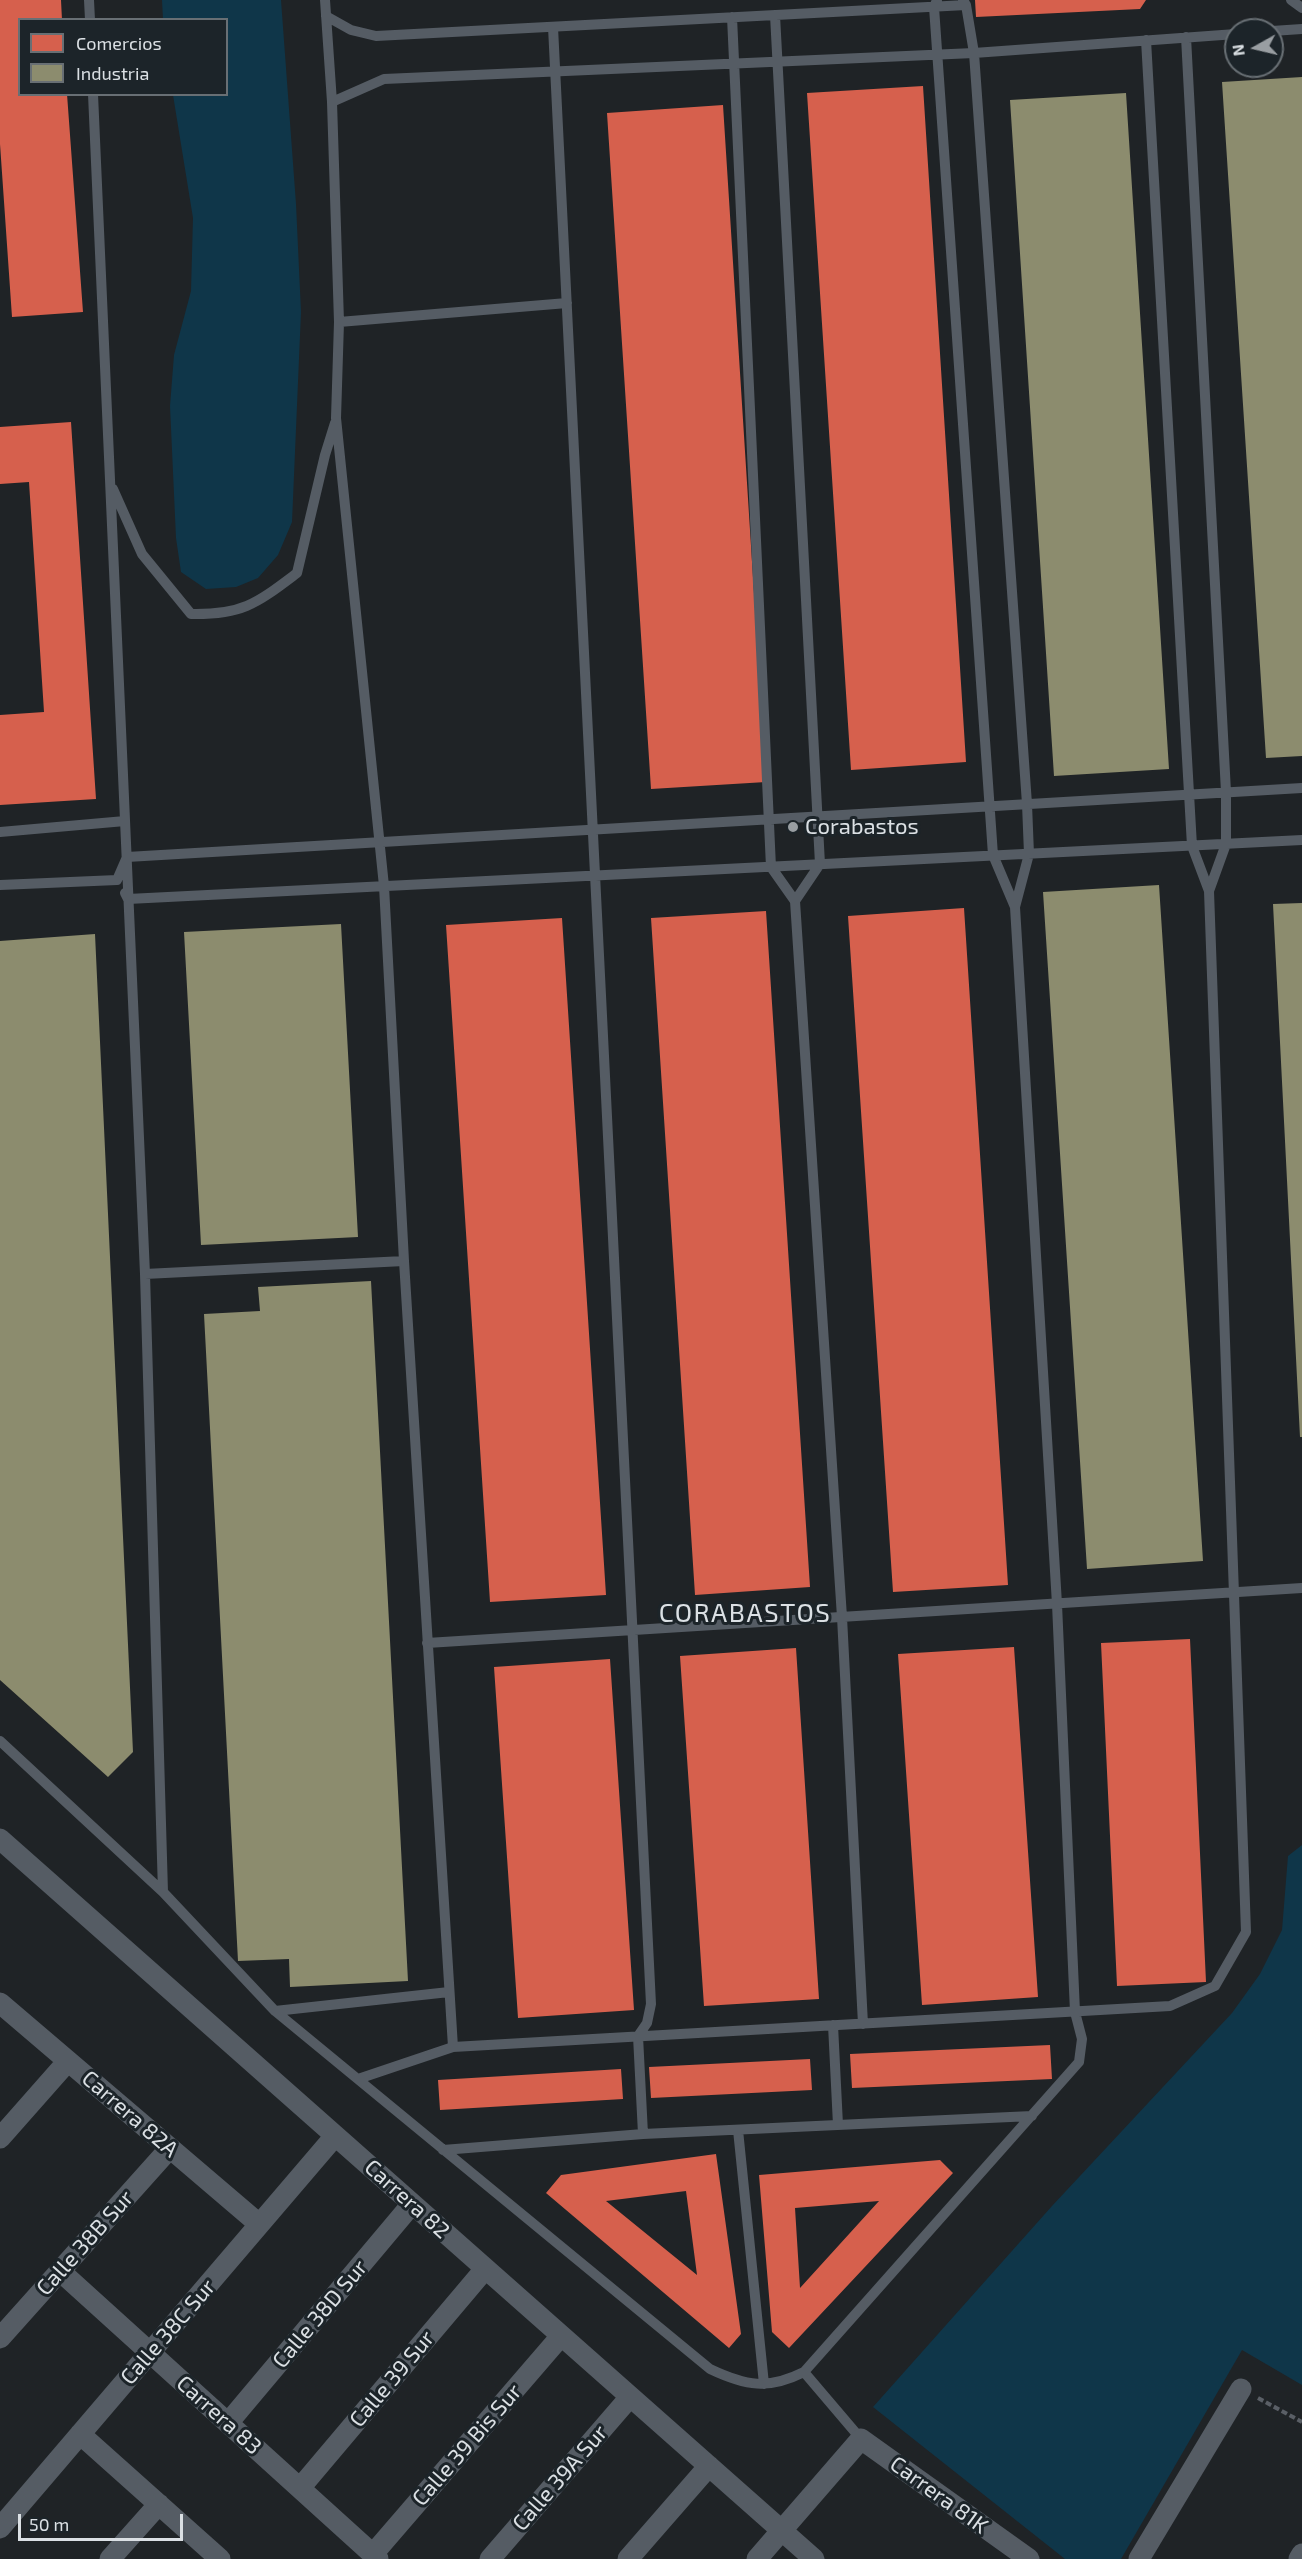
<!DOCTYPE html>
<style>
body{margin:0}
#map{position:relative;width:1302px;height:2559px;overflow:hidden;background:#1f2326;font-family:"Exo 2",sans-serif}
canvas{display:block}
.legend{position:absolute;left:18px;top:18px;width:210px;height:78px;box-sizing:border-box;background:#1c2429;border:2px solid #686f74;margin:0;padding:8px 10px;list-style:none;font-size:18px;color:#dbe0e4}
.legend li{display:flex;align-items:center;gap:12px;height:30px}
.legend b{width:30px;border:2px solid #686f74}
.north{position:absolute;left:1224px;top:18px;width:60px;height:60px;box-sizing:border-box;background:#1c2429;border:2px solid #686f74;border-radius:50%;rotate:262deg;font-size:16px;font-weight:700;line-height:24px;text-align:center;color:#dbe0e4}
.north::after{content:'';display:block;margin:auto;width:21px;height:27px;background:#999ea2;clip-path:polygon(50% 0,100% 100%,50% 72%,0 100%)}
.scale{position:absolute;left:18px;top:2514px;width:165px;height:27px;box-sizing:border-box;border:3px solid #dbe0e4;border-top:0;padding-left:8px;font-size:18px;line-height:21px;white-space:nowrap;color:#dbe0e4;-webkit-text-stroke:4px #1c2429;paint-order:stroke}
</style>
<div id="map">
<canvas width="1302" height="2559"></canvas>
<ul class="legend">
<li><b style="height:16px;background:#d6604d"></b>Comercios</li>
<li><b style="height:16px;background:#8c8c6e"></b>Industria</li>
</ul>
<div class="north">N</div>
<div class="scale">50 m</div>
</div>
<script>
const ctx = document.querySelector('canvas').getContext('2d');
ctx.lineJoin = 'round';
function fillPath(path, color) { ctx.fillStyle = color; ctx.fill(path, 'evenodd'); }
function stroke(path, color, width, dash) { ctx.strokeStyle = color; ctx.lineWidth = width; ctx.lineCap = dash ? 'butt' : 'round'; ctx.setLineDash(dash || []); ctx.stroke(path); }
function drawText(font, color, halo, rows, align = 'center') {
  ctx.font = font + ' "Exo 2",sans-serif'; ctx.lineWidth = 6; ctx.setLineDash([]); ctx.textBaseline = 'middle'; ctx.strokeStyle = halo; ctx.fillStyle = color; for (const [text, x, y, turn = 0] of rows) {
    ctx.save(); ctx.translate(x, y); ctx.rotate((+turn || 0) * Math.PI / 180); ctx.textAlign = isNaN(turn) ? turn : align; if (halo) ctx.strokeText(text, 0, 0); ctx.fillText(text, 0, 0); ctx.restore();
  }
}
fillPath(new Path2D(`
 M162,0H281L296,204L301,312L292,522L278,555L258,578L236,587L206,589L181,572L176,538L170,406L174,355L191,291L193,218L173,95L226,94V20L163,19Z
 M1302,1845V2385L1242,2350L1121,2559H1065L873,2407L1052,2206L1232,2013L1260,1974L1282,1930L1288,1856Z`), '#0f3649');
fillPath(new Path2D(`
 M0,0H61L62,20H20V94H67L83,312L12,317L0,144Z
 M975,0H1146L1140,9L976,17Z
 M923,86L966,762L851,770L807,93Z
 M723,105L766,782L651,789L607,113Z
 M71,422L96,799L0,805V715L44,712L29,482L0,484V427Z
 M964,908L1008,1585L893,1592L848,916Z
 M766,911L810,1587L695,1595L651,918Z
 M562,918L606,1595L490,1602L446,925Z
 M1190,1639L1206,1982L1117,1986L1101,1643Z
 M1014,1647L1038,1997L922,2005L898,1654Z
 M796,1648L819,1999L704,2006L680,1656Z
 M610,1659L634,2010L518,2018L494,1667Z
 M1050,2045L1052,2079L852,2088L850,2054Z
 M810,2059L812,2090L651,2098L649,2067Z
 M621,2069L623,2099L440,2110L438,2080Z
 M716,2154L741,2334L729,2348L546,2193L561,2175ZM686,2191L697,2275L606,2201Z
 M940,2160L953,2173L789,2348L772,2332L759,2175ZM879,2201L800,2288L795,2208Z`), '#d6604d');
fillPath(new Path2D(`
 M1302,77V756L1266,758L1222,82Z
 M1126,93L1169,769L1054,776L1010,100Z
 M1159,885L1203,1561L1087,1569L1043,892Z
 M1302,903V1437H1300L1273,904Z
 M341,924L358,1237L201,1245L184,932Z
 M95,934L133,1752L108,1777L0,1680V941Z
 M371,1281L408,1981L290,1987L289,1959L238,1961L204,1314L260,1311L258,1287Z`), '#8c8c6e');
stroke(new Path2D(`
 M1258,2398L1302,2422`), '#5a5f66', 4, [6, 3]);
stroke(new Path2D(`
 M89,0L90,20
 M325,0L332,102L339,322L336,418L384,886L404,1261L453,2047
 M937,0L934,7L993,855L1015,907
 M1291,0L1302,8
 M775,15L820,864L795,901
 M326,16L351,30L376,36L966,5
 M732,17L771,867L795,901L842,1617L863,2024
 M553,27L651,2004L647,2023L638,2036L643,2134
 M1272,31L1302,29
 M1186,37L1226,792V844L1209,891
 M93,94L145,1274L163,1892L275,2011L710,2369C746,2386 768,2390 804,2372L1079,2062L1082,2039L1075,2012L1057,1604L1015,907L1029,854L1027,804L974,53L966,5L963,0
 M332,102L384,79L974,53L1236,34
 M339,322L567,303
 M113,489L142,554L191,614C243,615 257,603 297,573L325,455L335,423
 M0,832L125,821
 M117,880L127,857L1302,788
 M0,885L117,880
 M125,893L128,899L1302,840
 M145,1274L404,1261
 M427,1643L1302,1588
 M0,1741L163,1892
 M275,2011L449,1992
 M833,2025L838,2125
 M358,2079L453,2047L1170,2006L1215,1986L1246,1932L1209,891L1192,846L1146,40
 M738,2130L764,2384
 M443,2150L643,2134L1032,2116
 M804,2372L861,2439`), '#555c64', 10);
stroke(new Path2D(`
 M0,1839L814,2559
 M0,2003L259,2224
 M0,2138L68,2061
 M60,2271L378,2559
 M0,2338L170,2148
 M228,2423L412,2204
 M80,2434L220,2559
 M300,2488L485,2269
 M0,2528L335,2136
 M373,2554L561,2336
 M110,2559L159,2504
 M490,2559L630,2397
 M628,2559L709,2466
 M757,2559L861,2439L1029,2559
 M1139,2559L1241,2389
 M1299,2559L1302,2554`), '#555c64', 21);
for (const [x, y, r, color] of [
 [793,827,6,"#999ea2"]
]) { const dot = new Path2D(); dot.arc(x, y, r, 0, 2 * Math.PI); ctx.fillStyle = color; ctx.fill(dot); stroke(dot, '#1c2429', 2); }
drawText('22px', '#dbe0e4', '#1c2429', [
 ["Corabastos",805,827]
], 'left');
drawText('22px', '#dbe0e4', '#1c2429', [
 ["Carrera 82A",130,2114,41],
 ["Carrera 82",407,2199,42],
 ["Calle 38B Sur",85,2243,-48],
 ["Calle 38D Sur",320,2314,-50],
 ["Calle 38C Sur",168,2332,-49],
 ["Calle 39 Sur",392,2379,-50],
 ["Carrera 83",219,2415,42],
 ["Calle 39 Bis Sur",467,2445,-49],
 ["Calle 39A Sur",560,2478,-49],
 ["Carrera 81K",939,2495,36]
]);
ctx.letterSpacing = '1.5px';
drawText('26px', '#dbe0e4', '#1c2429', [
 ["CORABASTOS",745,1613]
]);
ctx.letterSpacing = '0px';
</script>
